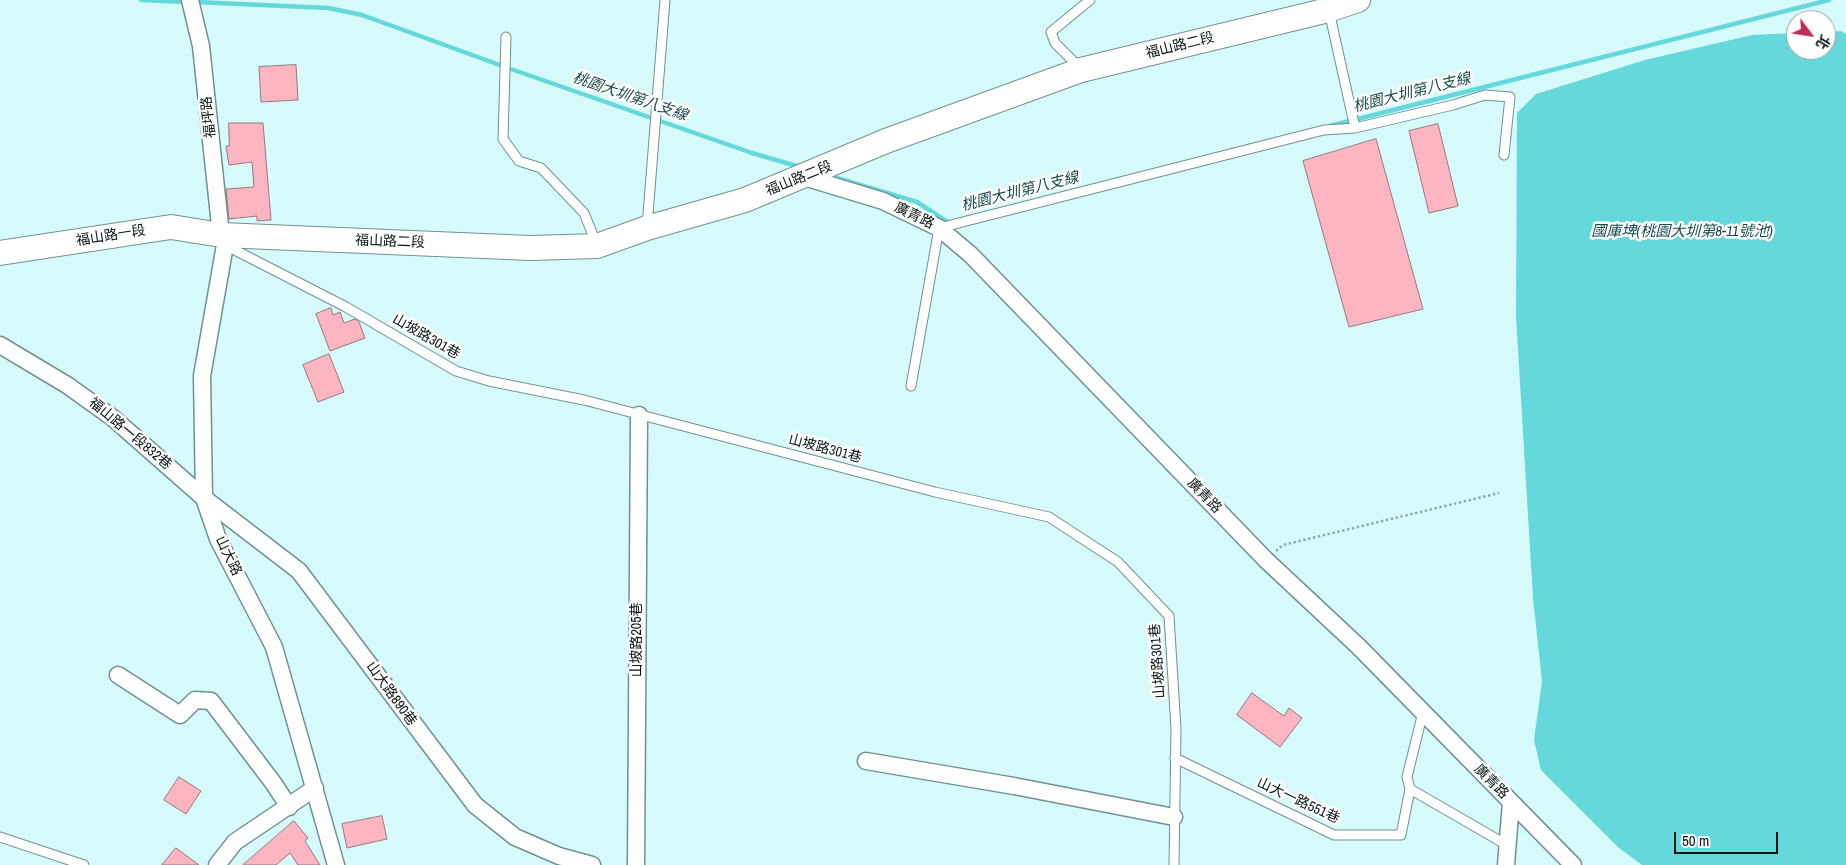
<!DOCTYPE html>
<meta charset="utf-8">
<style>
body{margin:0}
#map{position:relative;width:1846px;height:865px;overflow:hidden;background:#d7fbfb;font-family:"Archivo Narrow","Noto Sans TC",sans-serif}
canvas{display:block}
.north{position:absolute;left:1786px;top:10px;width:50px;height:50px;box-sizing:border-box;background:#fff;border:1px solid #9ca1a1;border-radius:50%;rotate:121deg;font-size:14px;font-weight:700;line-height:20px;text-align:center;color:#071414}
.north::after{content:'';display:block;margin:auto;width:18px;height:22px;background:#bb2c57;clip-path:polygon(50% 0,100% 100%,50% 72%,0 100%)}
.scale{position:absolute;left:1674px;top:832px;width:104px;height:22px;box-sizing:border-box;border:2px solid #071414;border-top:0;padding-left:6px;font-size:15px;line-height:18px;white-space:nowrap;color:#071414;-webkit-text-stroke:4px #fff;paint-order:stroke}
</style>
<div id="map">
<canvas width="1846" height="865"></canvas>
<div class="north">北</div>
<div class="scale">50 m</div>
</div>
<script>
const ctx = document.querySelector('canvas').getContext('2d');
ctx.lineJoin = 'round';
function fillPath(path, color) { ctx.fillStyle = color; ctx.fill(path, 'evenodd'); }
function stroke(path, color, width, dash) { ctx.strokeStyle = color; ctx.lineWidth = width; ctx.lineCap = dash ? 'butt' : 'round'; ctx.setLineDash(dash || []); ctx.stroke(path); }
function drawText(font, color, halo, rows, align = 'center') {
  ctx.font = font + ' "Archivo Narrow","Noto Sans TC",sans-serif'; ctx.lineWidth = 5; ctx.setLineDash([]); ctx.textBaseline = 'middle'; ctx.strokeStyle = halo; ctx.fillStyle = color; for (const [text, x, y, turn = 0] of rows) {
    ctx.save(); ctx.translate(x, y); ctx.rotate((+turn || 0) * Math.PI / 180); ctx.textAlign = isNaN(turn) ? turn : align; if (halo) ctx.strokeText(text, 0, 0); ctx.fillText(text, 0, 0); ctx.restore();
  }
}
fillPath(new Path2D(`
 M1841,31L1846,34V865H1642L1619,848L1541,770L1534,740L1542,681L1533,598L1516,316L1517,113L1536,94L1645,60L1752,35L1796,33V50H1826V32Z`), '#64d8da');
stroke(new Path2D(`
 M141,0L187,2
 M195,2L328,8L362,15L508,68L752,153L800,167
 M1330,126L1829,0
 M827,175L917,202L949,223L952,222`), '#64d8da', 4.5);
const building = new Path2D(`
 M296,65L298,100L261,102L259,67Z
 M229,123H263L271,220L257,221V216L229,219L226,189L254,187L252,162L229,165L226,146H229Z
 M1438,124L1458,206L1429,213L1409,131Z
 M1376,139L1423,309L1349,327L1303,161Z
 M331,308L333,315L340,312L344,323L355,319L359,322L365,338L330,351L316,314Z
 M329,354L344,392L318,402L303,365Z
 M1252,693L1284,716L1289,708L1302,718L1280,747L1237,715Z
 M179,777L201,791L186,814L164,800Z
 M382,816L387,839L347,848L342,824Z
 M294,821L308,838L305,841L320,865H298L290,853L276,865H243Z
 M176,848L199,865H162Z`);
fillPath(building, '#fdb6c1');
stroke(building, '#95787c', 1);
const lane = new Path2D(`
 M1329,11L1355,128
 M506,37L503,139L519,161L541,168L584,213L597,245
 M1080,68L1055,43L1051,32L1090,0
 M647,227L665,0
 M225,245L346,307L456,371L489,381L584,400L935,492L1049,517L1118,562L1169,616L1176,729L1174,865
 M911,386L939,228L1324,130L1355,128L1453,105L1485,95L1510,97L1504,155
 M1175,758L1334,835H1401L1410,789L1407,777L1423,712
 M1410,789L1507,845
 M0,837L84,865`);
const street = new Path2D(`
 M190,0L201,46L221,235L225,245L202,376L204,498L218,539L274,647L336,865
 M804,177L883,201L939,228L971,255L1266,560L1359,647L1573,865
 M0,345L67,385L113,418L204,498L299,571L475,805L515,837L559,856L592,865
 M118,675L180,715L195,700L211,701L274,784L289,807
 M866,761L1014,786L1174,817
 M217,865L235,842L315,788
 M636,865L639,415
 M1506,865L1511,802`);
const secondary = new Path2D(`
 M0,253L171,227L221,235L531,248L597,246L647,228L745,200L886,141L1081,70L1328,10L1358,0`);
stroke(lane, '#709191', 11);
stroke(street, '#709191', 19);
stroke(secondary, '#709191', 26);
stroke(new Path2D(`
 M1276,551L1283,545L1499,493`), '#8eaaaa', 2.5, [2.5, 2.5]);
stroke(lane, '#fff', 9);
stroke(street, '#fff', 16);
stroke(secondary, '#fff', 24);
drawText('14px', '#071414', '#fff', [
 ["福山路二段",1180,46,-14],
 ["福坪路",209,117,-96],
 ["福山路二段",799,179,-22],
 ["廣青路",914,216,26],
 ["福山路一段",111,236,-9],
 ["福山路二段",390,242,2],
 ["山坡路301巷",426,337,30],
 ["福山路一段832巷",130,434,40],
 ["山坡路301巷",825,449,15],
 ["廣青路",1204,496,46],
 ["山大路",228,556,64],
 ["山坡路205巷",637,640,-90],
 ["山坡路301巷",1158,661,-94],
 ["山大路890巷",391,694,54],
 ["廣青路",1491,782,45],
 ["山大一路551巷",1298,801,25]
]);
drawText('italic 15px', '#174b4c', '#fff', [
 ["桃園大圳第八支線",1412,93,-14],
 ["桃園大圳第八支線",630,97,19],
 ["桃園大圳第八支線",1020,192,-14],
 ["國庫埤(桃園大圳第8-11號池)",1682,232]
]);
</script>
